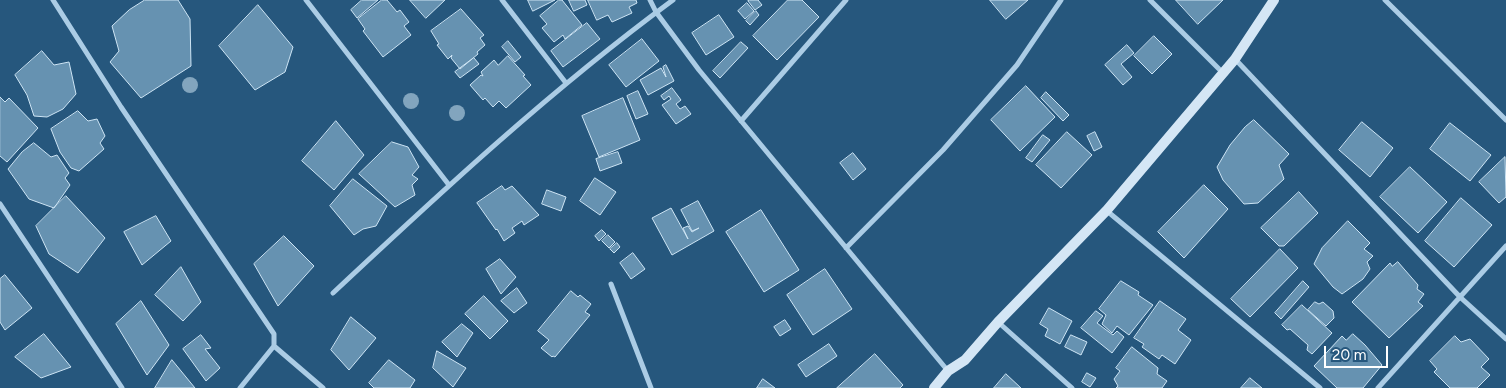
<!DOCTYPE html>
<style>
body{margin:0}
#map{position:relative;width:1506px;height:388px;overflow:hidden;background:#26577d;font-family:Figtree,sans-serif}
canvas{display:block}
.scale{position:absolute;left:1324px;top:346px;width:64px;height:22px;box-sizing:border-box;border:2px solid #fff;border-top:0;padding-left:6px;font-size:15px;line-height:18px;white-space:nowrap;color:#fff;-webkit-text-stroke:4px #26577d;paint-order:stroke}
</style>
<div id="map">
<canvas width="1506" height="388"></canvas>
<div class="scale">20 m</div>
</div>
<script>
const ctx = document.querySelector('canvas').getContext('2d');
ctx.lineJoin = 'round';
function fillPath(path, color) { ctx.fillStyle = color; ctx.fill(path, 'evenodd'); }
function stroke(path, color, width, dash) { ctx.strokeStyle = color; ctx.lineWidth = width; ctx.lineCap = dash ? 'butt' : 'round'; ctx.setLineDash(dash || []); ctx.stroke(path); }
const building = new Path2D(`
 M145,0H178L190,19L191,66L141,98L110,62L119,51L112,26L129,10Z
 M362,0H378L357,18L351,10Z
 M382,0H387L397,12L400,10L409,22L404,26L411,35L383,57L363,31L365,29L358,19Z
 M410,0H445L426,18Z
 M528,0H555L533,11Z
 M559,0H562L582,25L565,39L563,35L554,42L542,28L547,24L540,16Z
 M569,0H585L587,5L574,11Z
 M588,0H636L637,3L629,7L632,13L612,22L608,15L597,20Z
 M750,0H758L762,5L755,10L748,1Z
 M788,0H802L819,17L777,60L753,36Z
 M990,0H1028L1006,19Z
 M1176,0H1223L1198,24Z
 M747,3L754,11L745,19L738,11Z
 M258,5L293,47L285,72L255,90L219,46Z
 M461,9L484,35L480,38L485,45L477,52L478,54L460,69L451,58L452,55L448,59L437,45L439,44L431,31Z
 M756,11L759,15L750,25L746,21Z
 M719,15L734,37L706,55L692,33Z
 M587,23L600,39L563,67L551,51Z
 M1154,36L1172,54L1152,74L1134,56Z
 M642,39L659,61L626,87L609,65Z
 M508,41L521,57L515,62L502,47Z
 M741,42L748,48L720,78L713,71Z
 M1127,45L1134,53L1121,64L1132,77L1123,85L1105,65Z
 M42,51L54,65L69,62L76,94L63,109L47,117L34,116L27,95L15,75Z
 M508,56L525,75L523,76L531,85L506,108L499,101L493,107L485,98L483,100L470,85L481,75L483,76L481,72L494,60L498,65Z
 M474,58L479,64L460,78L455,72Z
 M666,65L674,81L648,95L640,80L661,68L666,77L663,67Z
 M1026,86L1055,117L1020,151L991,120Z
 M672,88L681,100L676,104L680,109L685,106L691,114L676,124L662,105L671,99L669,96L664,100L661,96Z
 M638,91L648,114L636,119L627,96Z
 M1046,92L1069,115L1063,121L1041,98Z
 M0,97L5,102L9,98L38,128L7,162L0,156Z
 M623,98L640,140L599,157L582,116Z
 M78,111L88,121L97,119L105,136L100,143L104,149L79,171L71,168L60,152L51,129Z
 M1254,120L1289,154L1279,165L1284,179L1258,203L1244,204L1223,180L1217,167L1230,145L1245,127Z
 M336,121L364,155L334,190L302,161Z
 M1362,122L1393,148L1370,177L1339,150Z
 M1450,123L1491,155L1470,181L1430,149Z
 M1067,132L1092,155L1061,188L1036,165Z
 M1095,132L1102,147L1094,151L1087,136Z
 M1043,135L1050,140L1032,162L1026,158Z
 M392,142L408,147L419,167L412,175L418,179L412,185L415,195L395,207L359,174Z
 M34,143L51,157L57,155L69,173L65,178L70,185L54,208L29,199L8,169L22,152Z
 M618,152L622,163L600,171L596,159Z
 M853,153L866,169L853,180L840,163Z
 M1505,157L1506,197L1499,203L1479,182Z
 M1410,167L1447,202L1418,233L1380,197Z
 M595,178L616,192L600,215L580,201Z
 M353,179L387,206L376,226L363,229L354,235L330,206Z
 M1204,185L1228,209L1184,258L1158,232Z
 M502,186L505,190L512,186L539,215L524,225L522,221L512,228L515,233L504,241L497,229L496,230L477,203Z
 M547,190L566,197L561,211L542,204Z
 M1299,192L1318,213L1284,246H1279L1261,228Z
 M66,196L105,238L78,273L49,254L36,226Z
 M1461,198L1492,225L1454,267L1425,241Z
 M698,201L714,231L672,255L652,218L671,208L688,239L683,228L688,226L692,232L699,228L692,231L681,210Z
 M761,210L799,270L764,292L726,232Z
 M156,216L171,241L142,265L124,232Z
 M1348,221L1370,243L1364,249L1373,256L1367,262L1370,269L1363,279L1342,294L1333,287L1314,264L1322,248Z
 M602,230L606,234L599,241L595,236Z
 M608,235L615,242L609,248L602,241Z
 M284,236L314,266L278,306L254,264Z
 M617,243L620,247L614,253L610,249Z
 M1280,249L1298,268L1250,317L1231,299Z
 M633,253L645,269L631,279L620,263Z
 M500,259L516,277L501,294L486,269Z
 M1398,262L1418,285L1417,289L1424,294L1418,302L1423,306L1389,338L1352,302L1390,263L1392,266Z
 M181,267L201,302L183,321L155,295Z
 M825,269L852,309L813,335L787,295Z
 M5,275L32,308L5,330L0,322V279Z
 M1121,281L1139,292L1138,295L1153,305L1129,335L1117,326L1112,333L1102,324L1106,315L1099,309Z
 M1303,281L1309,287L1281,319L1275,313Z
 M517,288L527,303L514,313L501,301Z
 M571,291L578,297L580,295L591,304L585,312L590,315L555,357L553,356L552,357L541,348L549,340L538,331Z
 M484,296L508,321L490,339L465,314Z
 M141,301L169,345L147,375L116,324Z
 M1160,301L1186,319L1178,330L1191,340L1175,364L1162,355L1159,359L1142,347L1144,344L1134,338Z
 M1315,302L1319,304L1323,302L1333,311L1334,318L1326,326L1308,310Z
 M1302,305L1332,333L1312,354L1307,350L1308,345L1290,329L1287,330L1282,325Z
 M1049,308L1072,321L1060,344L1045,336L1048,329L1040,324Z
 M1096,311L1103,316L1097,323L1113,335L1117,331L1124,337L1112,353L1081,328Z
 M351,317L376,338L349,370L331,350Z
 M785,320L791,329L780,336L774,327Z
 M462,324L473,333L457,357L442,342Z
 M44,334L71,367L41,378L15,357Z
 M1353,334L1365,345L1382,365L1363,388H1337L1314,366L1342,336L1346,340Z
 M201,335L211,348L205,349L220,368L206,381L183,349Z
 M1071,335L1087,342L1081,355L1065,347Z
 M1455,336L1461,342L1470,339L1489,359L1481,367L1490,375L1477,388H1450L1434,372L1437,369L1430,361Z
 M829,344L837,356L806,377L798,365Z
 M1132,347L1158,368L1157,374L1167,381L1162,388H1116L1118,386L1114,379L1120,371L1116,368Z
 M437,351L466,368L453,387L433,368Z
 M875,354L903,385L900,388H837Z
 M172,360L195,388H155Z
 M389,360L415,380L410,388H374L369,383Z
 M1087,373L1096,378L1090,387L1082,382Z
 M1006,374L1021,388H994Z
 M1250,378L1262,388H1241Z
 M763,379L775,388H757Z`);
fillPath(building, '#6692b1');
stroke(building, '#cde4f4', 1);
stroke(new Path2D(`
 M53,0L121,107L274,334V346L240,388
 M306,0L449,185
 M502,0L566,83
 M650,0L656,12L699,70L948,371
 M1150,0L1223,73
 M1385,0L1506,120
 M1235,59L1460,297L1506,339
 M741,121L846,0
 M0,204L122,388
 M1107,211L1320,388
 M846,248L943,150L1017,65L1061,0
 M611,284L651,388
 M333,293C442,191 552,89 673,0
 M998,322L1072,388
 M274,346L323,388
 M1378,388L1506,246`), '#abcce5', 5);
stroke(new Path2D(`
 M934,388L948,371L965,360L998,322L1107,210L1235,59L1274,0`), '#d4e6f5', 10);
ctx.fillStyle = '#82a5be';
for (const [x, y] of [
 [190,85],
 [411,101],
 [457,113]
]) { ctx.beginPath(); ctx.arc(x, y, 8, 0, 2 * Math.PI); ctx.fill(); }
</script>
